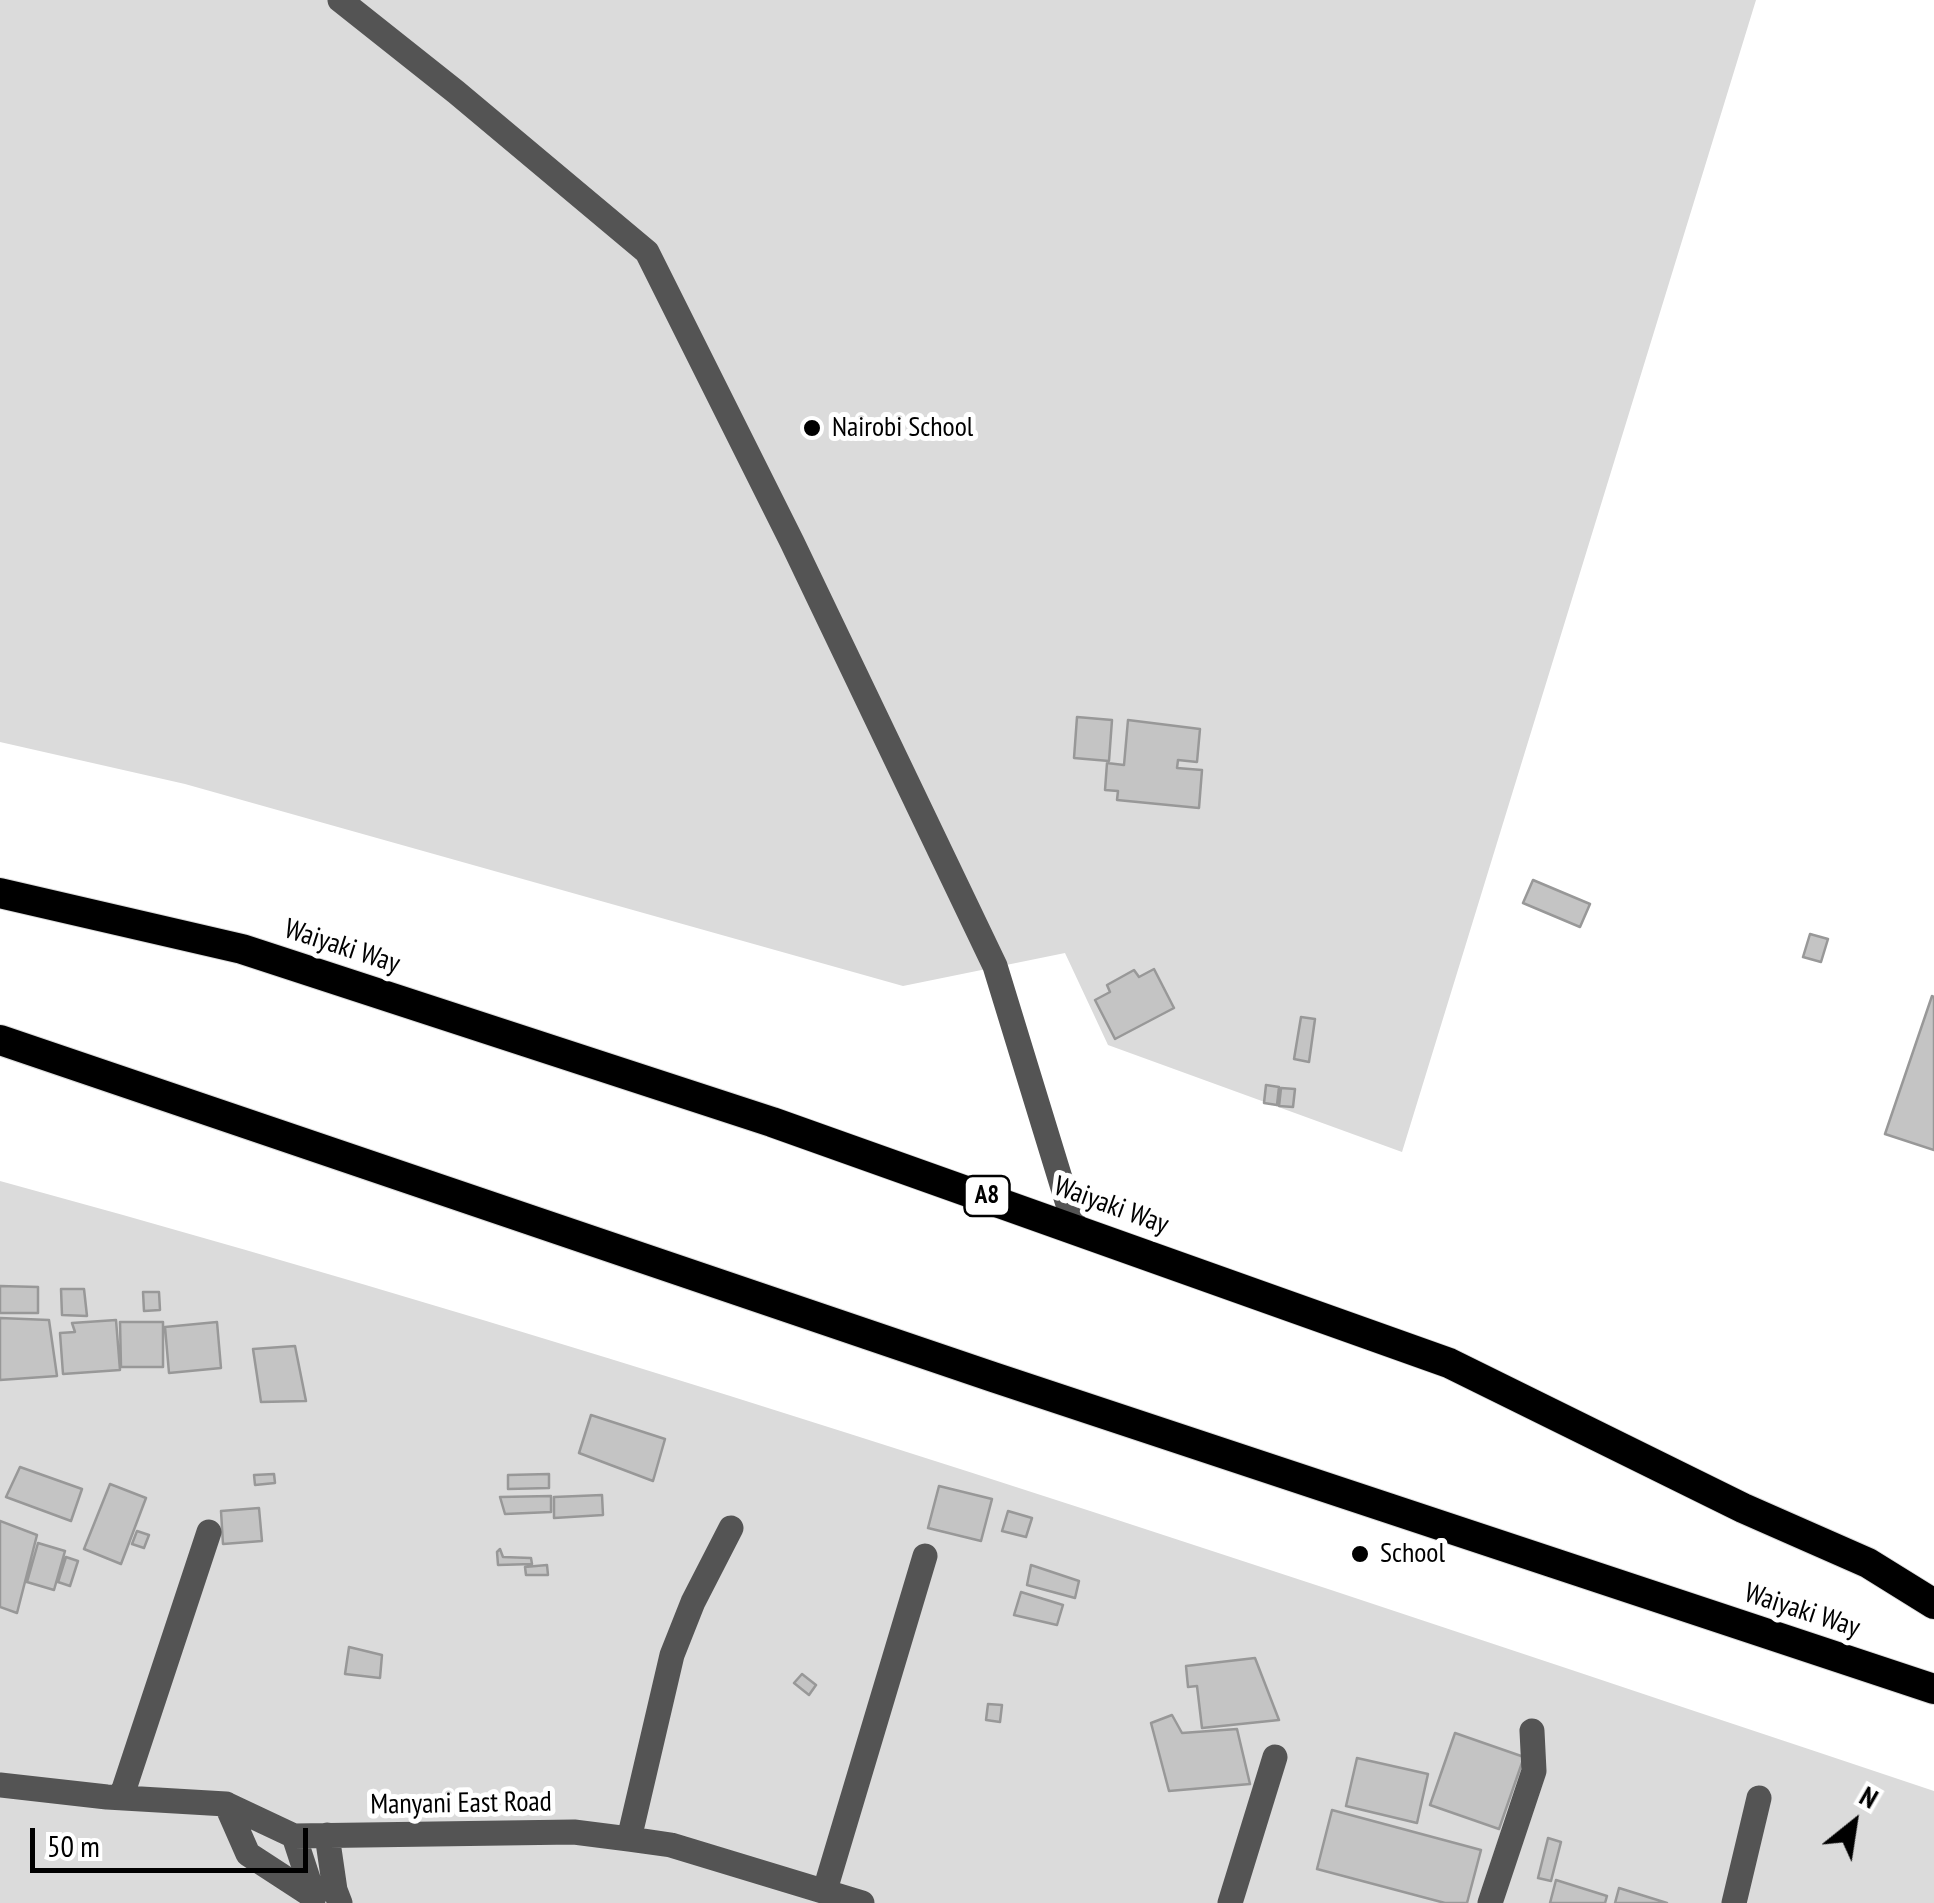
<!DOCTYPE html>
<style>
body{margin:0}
#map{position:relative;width:1934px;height:1903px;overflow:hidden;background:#fff;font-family:"PT Sans Narrow",sans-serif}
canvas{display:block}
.north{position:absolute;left:1804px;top:1773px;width:100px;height:100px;-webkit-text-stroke:8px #fff;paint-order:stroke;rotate:30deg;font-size:28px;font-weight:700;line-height:40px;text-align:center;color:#000}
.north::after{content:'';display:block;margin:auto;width:35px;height:45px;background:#000;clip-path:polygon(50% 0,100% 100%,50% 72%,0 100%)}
.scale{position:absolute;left:30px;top:1828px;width:278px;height:45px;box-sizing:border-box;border:5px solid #000;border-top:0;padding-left:12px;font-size:30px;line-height:35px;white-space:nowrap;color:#000;-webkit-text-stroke:8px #fff;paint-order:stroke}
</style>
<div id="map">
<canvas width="1934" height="1903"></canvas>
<div class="north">N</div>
<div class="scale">50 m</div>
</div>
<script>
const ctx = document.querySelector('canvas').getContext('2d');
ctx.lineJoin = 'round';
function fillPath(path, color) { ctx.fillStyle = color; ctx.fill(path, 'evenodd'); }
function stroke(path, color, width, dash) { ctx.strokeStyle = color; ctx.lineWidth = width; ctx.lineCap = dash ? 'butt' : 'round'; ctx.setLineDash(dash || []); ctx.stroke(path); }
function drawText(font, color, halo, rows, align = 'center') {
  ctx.font = font + ' "PT Sans Narrow",sans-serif'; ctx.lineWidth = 10; ctx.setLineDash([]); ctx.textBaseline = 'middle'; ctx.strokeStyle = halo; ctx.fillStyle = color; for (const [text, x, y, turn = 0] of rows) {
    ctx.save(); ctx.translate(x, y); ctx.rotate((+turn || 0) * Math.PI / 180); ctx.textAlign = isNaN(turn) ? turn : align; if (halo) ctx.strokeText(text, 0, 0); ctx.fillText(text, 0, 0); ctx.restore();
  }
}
fillPath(new Path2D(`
 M0,0H1756L1402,1152L1108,1045L1065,953L903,986L185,784L0,742Z
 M0,1181C652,1359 1293,1577 1934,1791V1903H0Z`), '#dbdbdb');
const building = new Path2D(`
 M1077,717L1112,720L1109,761L1074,758Z
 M1128,720L1200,729L1197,762L1178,760L1177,768L1202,770L1199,808L1117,800L1118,791L1105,790L1107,763L1124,765Z
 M1533,880L1590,904L1580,927L1523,903Z
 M1810,934L1828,939L1821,962L1803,957Z
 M1154,969L1174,1008L1115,1039L1095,1000L1110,992L1107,985L1134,970L1139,977Z
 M1932,996L1934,997V1150L1885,1134Z
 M1301,1017L1315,1019L1309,1062L1294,1059Z
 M1266,1085L1279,1087L1277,1105L1264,1103Z
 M1281,1088L1295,1089L1293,1107L1279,1106Z
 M0,1286L38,1287V1313H0Z
 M61,1289H84L87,1316L62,1315Z
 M143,1292H159L160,1310L144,1311Z
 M0,1318L49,1320L57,1376L0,1380Z
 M116,1320L120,1370L63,1374L60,1333L75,1332L72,1323Z
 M120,1322H163V1367H121Z
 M217,1322L221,1368L169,1373L165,1327Z
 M295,1346L306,1401L261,1402L253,1349Z
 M591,1415L665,1439L653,1481L579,1453Z
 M20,1467L82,1489L71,1521L6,1497Z
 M274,1474L275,1483L255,1485L254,1475Z
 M549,1474V1488L508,1489V1475Z
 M110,1484L146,1498L121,1564L84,1549Z
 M939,1486L992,1499L981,1541L928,1528Z
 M602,1495L603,1515L554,1518V1497Z
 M551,1496V1512L505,1514L500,1497Z
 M259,1508L262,1541L223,1544L221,1511Z
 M1008,1511L1032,1518L1026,1537L1002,1531Z
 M0,1521L37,1535L17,1613L0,1607Z
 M137,1531L149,1535L144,1548L132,1544Z
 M38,1543L65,1551L54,1590L27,1582Z
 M500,1549L503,1557L531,1558L532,1564L498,1565L497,1552Z
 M66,1557L78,1561L70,1586L58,1582Z
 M547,1565L548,1575H526L525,1567Z
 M1031,1565L1079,1581L1075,1598L1027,1585Z
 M1021,1592L1063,1605L1057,1625L1014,1615Z
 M349,1647L382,1655L380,1678L345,1674Z
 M1255,1658L1279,1720L1202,1728L1197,1686L1188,1687L1186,1666Z
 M802,1674L816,1685L809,1695L794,1683Z
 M988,1704L1002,1705L1000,1722L986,1720Z
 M1172,1715L1182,1733L1237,1729L1250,1784L1169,1791L1151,1723Z
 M1455,1733L1524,1757L1499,1829L1430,1805Z
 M1357,1758L1428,1774L1417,1823L1346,1806Z
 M1332,1810L1481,1850L1467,1903H1445L1317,1869Z
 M1548,1838L1561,1842L1551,1881L1538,1878Z
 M1556,1880L1607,1896L1605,1903H1550Z
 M1619,1888L1667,1903H1615Z`);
fillPath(building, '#c4c4c4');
stroke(building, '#989898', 2.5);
const highway = new Path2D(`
 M0,893L242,949L772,1122L1449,1363L1743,1508L1868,1563L1934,1604
 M0,1040L993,1377L1934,1689`);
stroke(highway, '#dbdbdb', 32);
stroke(new Path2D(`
 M340,0L456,92L647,252L792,542L995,966L1075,1227
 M0,1785L107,1797L226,1804L294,1836L574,1832L629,1839L671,1845L862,1903
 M121,1798L209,1532
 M226,1804L248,1854L314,1897
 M327,1835L335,1890L340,1903
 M294,1836L314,1897
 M629,1839L672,1655L693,1602L731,1528
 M825,1890L925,1556
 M1230,1903L1275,1757
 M1490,1903L1534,1771L1532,1731
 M1734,1903L1759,1798`), '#545454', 25);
stroke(highway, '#000', 30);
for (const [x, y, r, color] of [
 [812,428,10,"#000"],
 [1360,1554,10,"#000"]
]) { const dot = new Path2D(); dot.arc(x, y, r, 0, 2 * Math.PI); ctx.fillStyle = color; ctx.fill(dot); stroke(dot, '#fff', 4); }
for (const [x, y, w] of [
 [987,1196,45]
]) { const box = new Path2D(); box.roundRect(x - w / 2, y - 20, w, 40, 8); ctx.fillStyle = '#fff'; ctx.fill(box); stroke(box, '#000', 2.5); }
drawText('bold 25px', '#000', null, [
 ["A8",987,1196]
]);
drawText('28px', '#000', '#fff', [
 ["Nairobi School",832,428],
 ["School",1380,1554]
], 'left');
drawText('28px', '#000', '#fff', [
 ["Waiyaki Way",342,947,18],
 ["Waiyaki Way",1111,1206,20],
 ["Waiyaki Way",1802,1611,18],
 ["Manyani East Road",461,1804,-1]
]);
</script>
